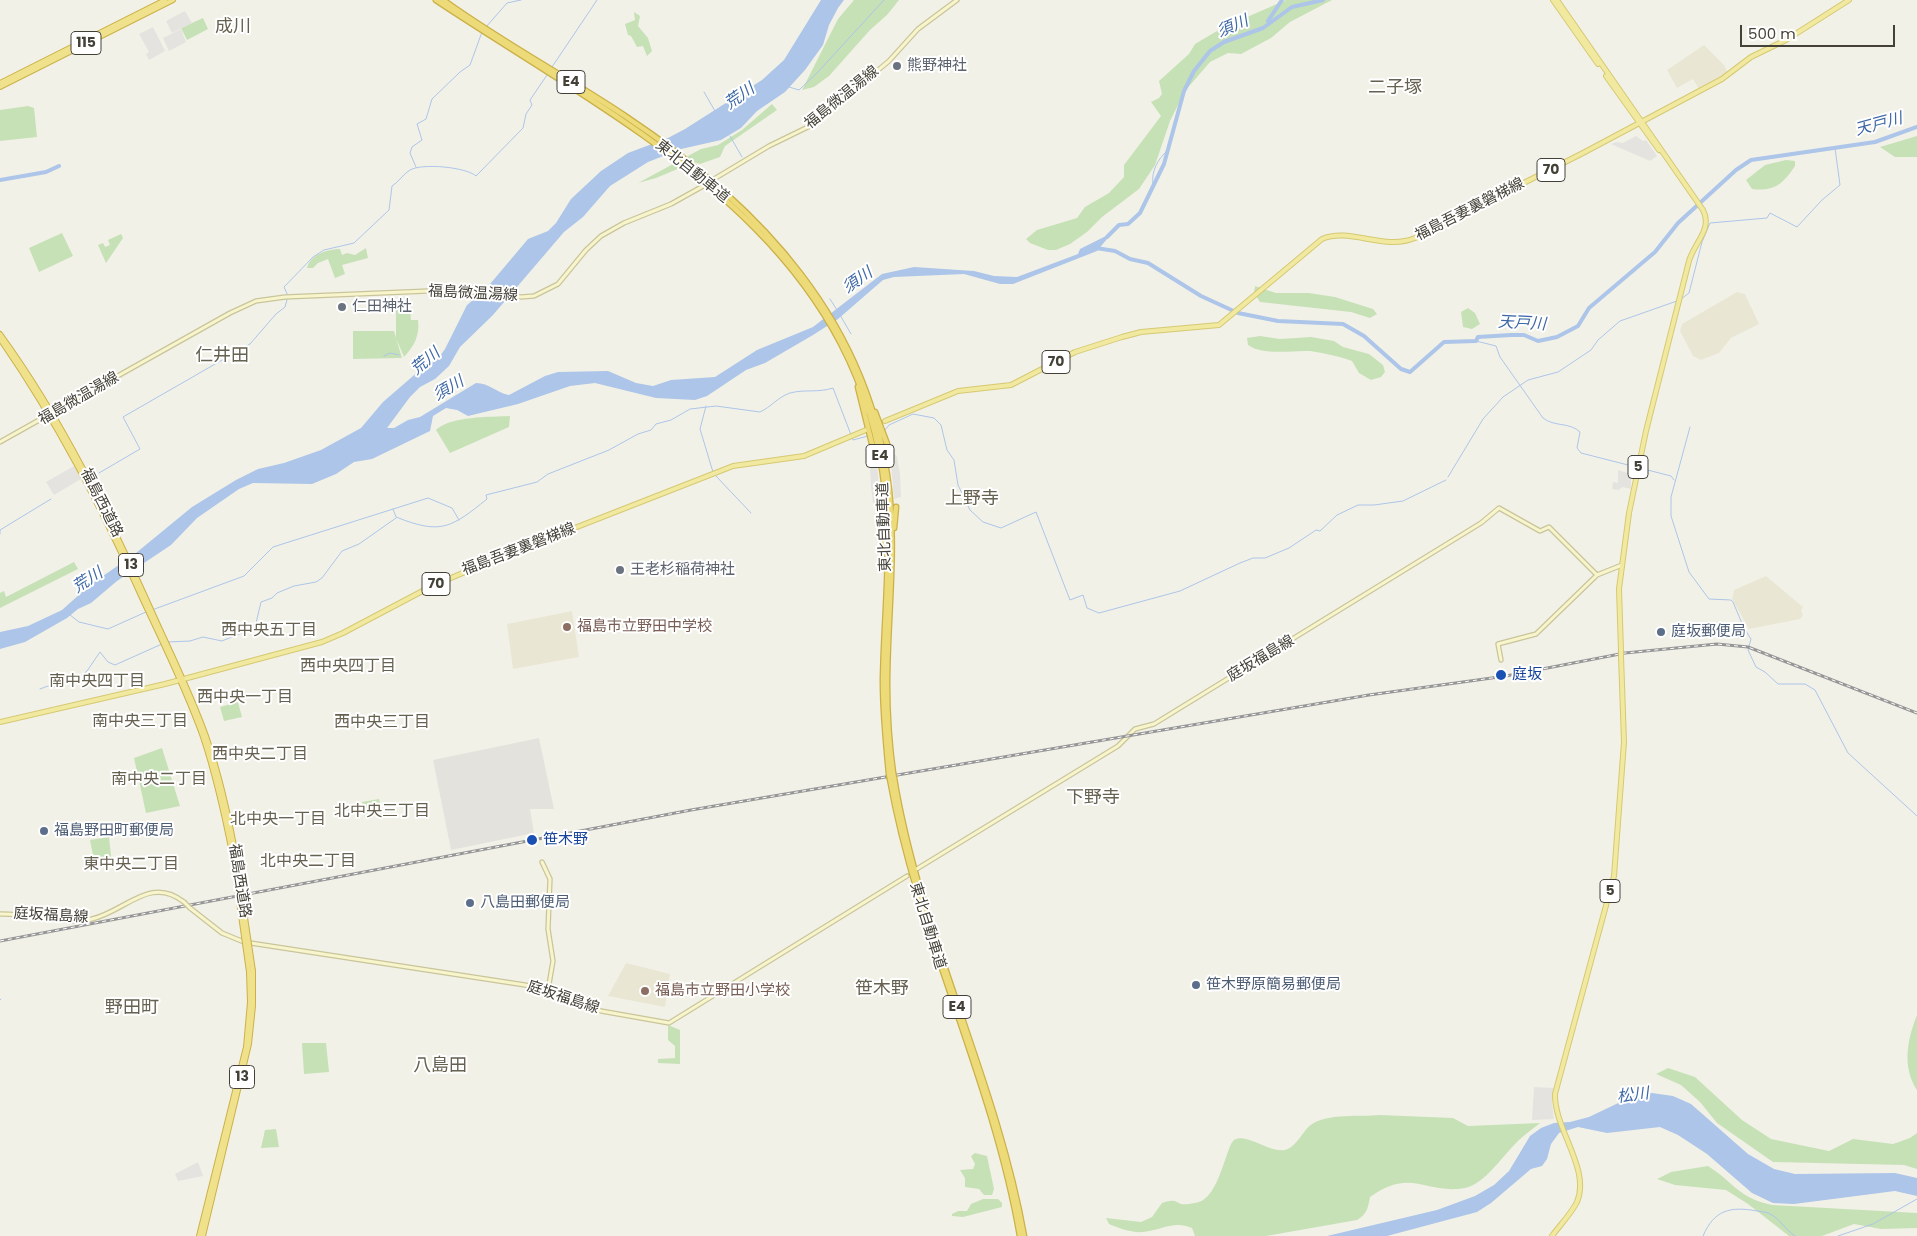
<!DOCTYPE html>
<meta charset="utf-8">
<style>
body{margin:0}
#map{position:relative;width:1917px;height:1236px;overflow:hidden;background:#f2f1e8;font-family:Poppins,sans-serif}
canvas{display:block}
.scale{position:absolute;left:1740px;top:25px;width:155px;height:22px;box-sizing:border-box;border:2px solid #444238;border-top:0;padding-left:6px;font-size:15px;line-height:18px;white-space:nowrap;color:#444238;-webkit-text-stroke:4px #fff;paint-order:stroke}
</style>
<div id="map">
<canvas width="1917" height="1236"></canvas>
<div class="scale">500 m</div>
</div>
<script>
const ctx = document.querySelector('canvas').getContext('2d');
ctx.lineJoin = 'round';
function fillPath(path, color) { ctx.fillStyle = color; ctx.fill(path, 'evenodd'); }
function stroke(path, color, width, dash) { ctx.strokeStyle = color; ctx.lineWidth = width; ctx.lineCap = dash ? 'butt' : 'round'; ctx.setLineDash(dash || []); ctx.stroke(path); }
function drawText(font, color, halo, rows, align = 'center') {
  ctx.font = font + ' Poppins,"Noto Sans JP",sans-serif'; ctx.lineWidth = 4; ctx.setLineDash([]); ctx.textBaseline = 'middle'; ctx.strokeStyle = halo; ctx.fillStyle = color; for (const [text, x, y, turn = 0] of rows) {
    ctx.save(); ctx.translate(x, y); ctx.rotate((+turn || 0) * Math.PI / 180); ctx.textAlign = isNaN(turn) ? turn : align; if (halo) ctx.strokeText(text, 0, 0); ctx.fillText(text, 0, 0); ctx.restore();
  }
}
fillPath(new Path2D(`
 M539,738L554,809H530L534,833L451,850L433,760Z`), '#e4e2dd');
fillPath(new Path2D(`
 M1704,45L1724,65L1728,73L1699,89L1693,79L1677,88L1667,70Z
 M1737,292L1745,294L1759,324L1731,338L1719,353L1701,360L1693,356L1680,331L1682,324Z
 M1766,576L1803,607L1801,611L1803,615L1800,619L1749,629L1732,599L1734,590Z
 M572,611L579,657L513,669L507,624Z
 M626,963L670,974L665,1007L608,996Z`), '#e9e7d4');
fillPath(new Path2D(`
 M854,0H899L887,15L870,30L829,76L814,87L802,90L838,19Z
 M1286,0H1332L1290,22L1271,38L1241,54L1228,53L1210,62L1185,91L1170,121L1155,165L1139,189L1102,217L1087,232L1070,244L1056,250H1048L1030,243L1026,239L1037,230L1077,218L1085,207L1109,193L1124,177V165L1161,116L1151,102L1159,98L1162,94L1159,81L1189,54L1195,44L1222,28Z
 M634,12L640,16L638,26L648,38L652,51L647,56L643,46L637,47L631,36L628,35L625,24L635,20Z
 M203,18L208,29L187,40L181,28Z
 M772,104L777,110L725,146L720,157L700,164L694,162L656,178L638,183L701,149L718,145L742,130Z
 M28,106L34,108L37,137L0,141V110Z
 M1917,136V157H1895L1880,147Z
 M1786,160L1795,161V166C1783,184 1774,192 1752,189L1746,180L1765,165Z
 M62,233L73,256L39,272L29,248Z
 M121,234L123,238L106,263L98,245L103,243L105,247L110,245L108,240Z
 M366,248L368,258L342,265L345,274L335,278L328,259L318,263L313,268H307C310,255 327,249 340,249L342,255L347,253L355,255Z
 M1255,286L1276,293H1309L1335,297L1373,309L1377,314L1370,318L1351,312L1260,302L1254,293Z
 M410,308L411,320H418C420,336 414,346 404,357L396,338V309Z
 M1468,308L1475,313L1480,324L1472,329L1463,327L1461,312Z
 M353,331H394L402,358L353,359Z
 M1260,336L1280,339L1311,337L1334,341L1343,347L1369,354L1383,365L1385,372L1381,377L1371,380L1359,373L1352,361C1338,356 1324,353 1310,351C1292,350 1263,356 1248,345L1247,338Z
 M510,416L509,427L450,453L436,430C450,416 491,417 510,416Z
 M74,562L78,569L0,608V593L4,591L6,597Z
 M238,702L242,717L224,721L220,707Z
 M162,748L180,806L146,813L134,758Z
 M379,799L383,814L365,818L362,802Z
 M109,837L112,864L95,866L90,840Z
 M1917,1015V1090C1902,1067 1907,1040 1917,1015Z
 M668,1025L680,1030V1064L658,1063V1059L675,1058V1046L668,1040Z
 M302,1043H326L329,1072L304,1074Z
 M1668,1068L1695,1077L1742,1120L1771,1139L1829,1151L1853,1139L1893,1144L1910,1138L1917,1133V1169L1904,1165L1773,1162L1717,1123L1700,1102L1681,1085L1656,1074Z
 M1380,1115L1453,1118L1468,1126L1540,1123C1533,1129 1525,1134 1519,1140C1505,1153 1484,1185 1465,1188C1424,1195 1413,1167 1370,1197C1368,1208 1367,1214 1357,1220L1266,1236H1195L1192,1228C1174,1220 1162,1230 1143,1232C1131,1233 1119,1228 1109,1224L1106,1218L1141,1222L1152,1217L1162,1203C1165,1202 1171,1200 1174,1201C1176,1201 1178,1203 1181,1204C1185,1205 1199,1203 1203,1200C1220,1190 1227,1145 1234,1140C1246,1132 1269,1153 1285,1150C1297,1147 1303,1130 1312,1124C1330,1113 1359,1117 1380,1115Z
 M276,1129L279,1147L261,1148L265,1130Z
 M975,1153L987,1156L994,1189L992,1195H984L979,1189L965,1187V1178L960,1170L973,1169L975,1164L971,1156Z
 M1708,1166C1735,1183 1738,1198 1772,1205L1917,1213V1228L1881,1229L1854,1224L1822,1236H1789L1748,1204L1726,1190L1675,1185L1657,1179L1671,1172Z
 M983,1199H998L1002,1203V1207L963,1217L952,1216V1214L958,1211H967L971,1204Z`), '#c6e1b6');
fillPath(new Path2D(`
 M185,11L192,23L172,33L166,21Z
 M153,27L165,51L149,60L146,54L149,52L139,34Z
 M181,29L186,42L169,51L163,38Z
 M1636,136L1643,141L1646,140L1657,156L1650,161L1611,144L1616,142L1623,143Z
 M890,452L897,456L900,474L901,497L894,499Z
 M877,465L880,494L883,509L873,503L871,487L870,466Z
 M74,466L81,479L54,495L46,482Z
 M1618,470L1631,474V489L1623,487L1618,490L1612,489L1613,482L1618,483Z
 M1534,1087L1554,1088L1552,1103L1554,1119L1532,1120Z
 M198,1162L203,1176L178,1181L175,1174Z`), '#e4e3df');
fillPath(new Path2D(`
 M821,0H844L838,8L829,25L823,45L805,70L785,92L757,111L741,128L721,140L681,149L648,162L610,186L583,217L564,232L493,315L460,347L449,366L435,379L420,387L410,397L387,428H394L408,420L420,417L476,383C489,383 497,393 509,395L545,376L558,372L608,371L636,383L653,386L671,380L715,377L757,350L813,327L882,274L914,267L974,271L994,276L1017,277L1078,254L1080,249L1112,233L1097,251L1013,284H1000L964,274L894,277L883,280L838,319L813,335L765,363L746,370L707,396L695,400L656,398L595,383L570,386L518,404L468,416L457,410L446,408L433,416L430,431L372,459L354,462L336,474L312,484L253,483L239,489L197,518L171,545L117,581L91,603L78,609L67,618L25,642L0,649V632L28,626L62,610L90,585L136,553L192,507L236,480L258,469L284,463L321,450L361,428L383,402L420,370L437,360L445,349L467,305L485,290L528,239L548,231L556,223L571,199L601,171L628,153L668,138L685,129L762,80L784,60Z
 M1652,1093L1673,1096L1691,1104L1748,1154L1774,1169L1795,1174L1895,1173L1917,1178V1196L1895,1191L1794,1204L1773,1203L1752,1193L1707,1154L1678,1135L1660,1127L1607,1133L1578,1127L1559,1133L1551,1144L1547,1159L1542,1166L1531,1169L1491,1203L1477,1212L1387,1236H1327L1437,1210L1475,1196L1494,1185L1509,1171L1530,1136L1541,1128L1554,1123L1570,1122L1589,1117L1635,1095Z`), '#acc5e8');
stroke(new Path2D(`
 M486,27L507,3L521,0
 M552,67L597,0
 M789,87L799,90L817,73L884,0
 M704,92L715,111
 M730,136L742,157
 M416,167L410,153L412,147L422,140L417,124L426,119L432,99L460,72L470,65L482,32
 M1153,184C1151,171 1158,159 1167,151
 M830,299L837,310
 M1681,299L1689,293L1702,242L1710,223L1767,218L1770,213L1797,227L1822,200L1840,185L1835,148
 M840,315L851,334
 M1476,341L1496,346L1500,357L1543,418C1554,427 1570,422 1580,432L1577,448L1581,453L1671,476L1674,480
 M384,356L390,353L399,355
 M706,406L700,429L713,472
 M1690,427L1671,497V516L1689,572L1709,599L1731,600L1733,602L1744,628L1751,639L1748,650L1756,667L1765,672L1778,684H1805L1815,690L1848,753L1917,816
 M885,430L889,425L913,414L934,418L941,425L947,450L954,460L958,485L970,510L983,522L1001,528L1036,512L1070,600L1083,595L1087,608L1099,613L1180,591L1240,563L1253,558H1265L1289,548L1316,530L1320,531L1337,515L1358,505H1374L1403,501L1446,480
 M99,473L140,449L123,417L250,344L276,314L285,307L288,296L284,287L313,257L324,250L354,243L389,210L392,186C399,182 403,174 410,170C422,163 466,167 476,176L523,128L526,114L532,105L530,100L547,75
 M715,475L751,513
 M1448,477L1483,419L1503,397L1528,380L1558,372L1591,350L1598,340L1620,321L1677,301
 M393,509L396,517C441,535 451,528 487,499L486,495L537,482L548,474L609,450L638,434L651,430L656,424L671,420L690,409L716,406L760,412C771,407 778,397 790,393C805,389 818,393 833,388L853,440L868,436
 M0,534V530L51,499
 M152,610L244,576L273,547L428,498L452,508L459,520
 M70,615L79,622L108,629L146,612
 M168,642L190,641L203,637L222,641L244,632L256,623L261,602L272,598L277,593L294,586L316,582L322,578L342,551L359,544L396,518
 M40,689L48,686L55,687L80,677L87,671L100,652L108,662L115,665L162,644
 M0,1000L1,999
 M1703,1236C1714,1210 1730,1206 1757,1211C1762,1212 1768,1212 1772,1215C1780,1220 1786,1230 1795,1236
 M1838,1236L1873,1224L1917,1199`), '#acc5e8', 1);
stroke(new Path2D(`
 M1268,21L1282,0
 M0,180L46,172L59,166
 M1107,237L1119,225L1128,224L1140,213L1164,164L1184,91L1194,71L1210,51L1224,42L1263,28L1292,7L1323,0
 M1096,248L1115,251L1130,259L1148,263L1201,296L1238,313L1278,321L1343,324L1364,336L1401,369L1410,372L1444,342L1476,341L1478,337L1511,335H1524L1538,341L1557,337L1578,326L1589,308L1655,252L1678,223L1736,170L1751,160L1875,142L1917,127`), '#acc5e8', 4);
const secondary = new Path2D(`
 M714,179L769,146L812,125L889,61L918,29L957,0
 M0,442L230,313L256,301L285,297L452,290L521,297L534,296L558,284L586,250L601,236L624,223L671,204L705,185
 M1501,660L1498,644L1536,634L1597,575L1622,565
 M542,862L550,879L548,929L553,961L548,990
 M915,870L1118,746L1135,729L1154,724L1481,523L1499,508L1540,531L1549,527L1597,575
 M190,908L222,933L244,942L525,985L548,990L601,1011L669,1023L907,876
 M0,914C27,913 70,925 92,919C126,911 150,875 184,902`);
const primary = new Path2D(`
 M1553,0L1598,64
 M1557,0L1703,210C1713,229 1694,243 1689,261L1646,431L1629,513L1619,589L1621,651
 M1606,76L1659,150
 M885,421L958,391L1011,385L1075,352L1122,337L1141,332L1219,325L1322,239C1350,227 1384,251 1415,238L1583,153L1722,79L1751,57L1786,40L1849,0
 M0,722L165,684L322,642L343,633L432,586L503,556L733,466L804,456L866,430
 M1552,1236C1560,1225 1571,1214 1577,1202C1591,1169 1554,1129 1555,1094L1614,876L1624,742L1621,656`);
const trunk = new Path2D(`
 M0,83L165,0
 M0,87L173,0
 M0,334C61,418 106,510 149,605C168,648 190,691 206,736C220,776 229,817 236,857
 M0,339C57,421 101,507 142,598C163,643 186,689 203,737C216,776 225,817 233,858
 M199,1236L246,1047L250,1002L249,972
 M203,1236L249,1044L253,1006V971`);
const motorway = new Path2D(`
 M436,0C627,127 856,233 885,490C892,553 884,617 883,681C883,712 886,743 889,774
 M443,0C501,42 565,76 625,116C760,206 870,322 889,490C896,555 887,620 887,685C887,715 889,744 893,773
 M858,387L875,456
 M875,412L890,452
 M883,512L885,543
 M894,528L896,507
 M894,778C920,936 996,1079 1024,1236
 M890,779C918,936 993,1079 1020,1236`);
stroke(secondary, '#c9c59b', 5.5);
stroke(primary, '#d5c973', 6);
stroke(trunk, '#cbb149', 6);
stroke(motorway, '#cbb149', 7);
stroke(secondary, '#f8f5cc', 3);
stroke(primary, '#f2e9a1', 4);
stroke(trunk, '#f0e28c', 4);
stroke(motorway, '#edda78', 4.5);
const rail = new Path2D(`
 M0,941L691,810L1369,695L1506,676L1625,653L1717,644L1748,647L1917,713`);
stroke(rail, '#969696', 3);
stroke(rail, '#fff', 1, [4]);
const secondaryBridge = new Path2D(`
 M184,902L190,908`);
const primaryBridge = new Path2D(`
 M1621,651V656`);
const trunkBridge = new Path2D(`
 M236,857L253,971
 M233,858L249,972`);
const motorwayBridge = new Path2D(`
 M893,773L894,778
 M889,774L890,779`);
stroke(secondaryBridge, '#c9c59b', 5.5, []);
stroke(primaryBridge, '#d5c973', 6, []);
stroke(trunkBridge, '#cbb149', 6, []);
stroke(motorwayBridge, '#cbb149', 7, []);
stroke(secondaryBridge, '#f8f5cc', 3);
stroke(primaryBridge, '#f2e9a1', 4);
stroke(trunkBridge, '#f0e28c', 4);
stroke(motorwayBridge, '#edda78', 4.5);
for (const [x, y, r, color] of [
 [897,66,5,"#6b7280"],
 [342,307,5,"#6b7280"],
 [620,570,5,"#6b7280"],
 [567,627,5,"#8d6e63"],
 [1661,632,5,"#5c6f8a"],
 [1501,675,6,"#1a4fb4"],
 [44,831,5,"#5c6f8a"],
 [532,840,6,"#1a4fb4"],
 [470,903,5,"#5c6f8a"],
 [1196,985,5,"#5c6f8a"],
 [645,991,5,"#8d6e63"]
]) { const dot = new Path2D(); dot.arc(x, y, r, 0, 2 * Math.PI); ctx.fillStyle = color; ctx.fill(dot); stroke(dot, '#fff', 2); }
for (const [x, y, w] of [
 [86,43,30],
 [571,82,28],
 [1551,170,28],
 [1056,362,28],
 [880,456,28],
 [1638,467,20],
 [131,565,25],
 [436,584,28],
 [1610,891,20],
 [957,1007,28],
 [242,1077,25]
]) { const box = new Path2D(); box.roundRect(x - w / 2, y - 11.5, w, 23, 4); ctx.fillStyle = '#fff'; ctx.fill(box); stroke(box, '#444238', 1); }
drawText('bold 14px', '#444238', null, [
 ["115",86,43],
 ["E4",571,82],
 ["70",1551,170],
 ["70",1056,362],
 ["E4",880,456],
 ["5",1638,467],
 ["13",131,565],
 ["70",436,584],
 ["5",1610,891],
 ["E4",957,1007],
 ["13",242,1077]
]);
drawText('15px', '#5b616d', '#fff', [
 ["熊野神社",907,66],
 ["仁田神社",352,307],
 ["王老杉稲荷神社",630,570]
], 'left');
drawText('15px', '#444238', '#fff', [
 ["福島微温湯線",842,98,-39],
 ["東北自動車道",692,172,39],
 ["福島吾妻裏磐梯線",1470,210,-27],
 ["福島微温湯線",473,294,3],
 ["福島微温湯線",79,399,-30],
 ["福島西道路",101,503,63],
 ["東北自動車道",885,527,-92],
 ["福島吾妻裏磐梯線",519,550,-21],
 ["庭坂福島線",1261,659,-31],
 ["福島西道路",239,881,81],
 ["庭坂福島線",51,916,3],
 ["東北自動車道",927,926,73],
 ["庭坂福島線",563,998,18]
]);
drawText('15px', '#785e54', '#fff', [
 ["福島市立野田中学校",577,627],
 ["福島市立野田小学校",655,991]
], 'left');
drawText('15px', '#4e5e75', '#fff', [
 ["庭坂郵便局",1671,632],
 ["福島野田町郵便局",54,831],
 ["八島田郵便局",480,903],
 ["笹木野原簡易郵便局",1206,985]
], 'left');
drawText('15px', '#164399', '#fff', [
 ["庭坂",1512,675],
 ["笹木野",543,840]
], 'left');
drawText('italic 16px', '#3d67a4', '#fff', [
 ["須川",1233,27,-23],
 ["荒川",740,97,-35],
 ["天戸川",1879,125,-15],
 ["須川",858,281,-35],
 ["天戸川",1522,324,3],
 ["荒川",426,362,-40],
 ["須川",449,389,-31],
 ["荒川",88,581,-33],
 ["松川",1633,1096,-7]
]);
drawText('16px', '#666150', '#fff', [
 ["西中央五丁目",269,631],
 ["西中央四丁目",348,667],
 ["南中央四丁目",97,682],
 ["西中央一丁目",245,698],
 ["南中央三丁目",140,722],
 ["西中央三丁目",382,723],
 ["西中央二丁目",260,755],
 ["南中央二丁目",159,780],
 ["北中央三丁目",382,812],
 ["北中央一丁目",278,820],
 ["北中央二丁目",308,862],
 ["東中央二丁目",131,865]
]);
drawText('18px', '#666150', '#fff', [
 ["成川",233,27],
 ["二子塚",1395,88],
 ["仁井田",222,356],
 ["上野寺",972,499],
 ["下野寺",1093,798],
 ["笹木野",882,989],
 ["野田町",132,1008],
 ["八島田",440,1066]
]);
</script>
